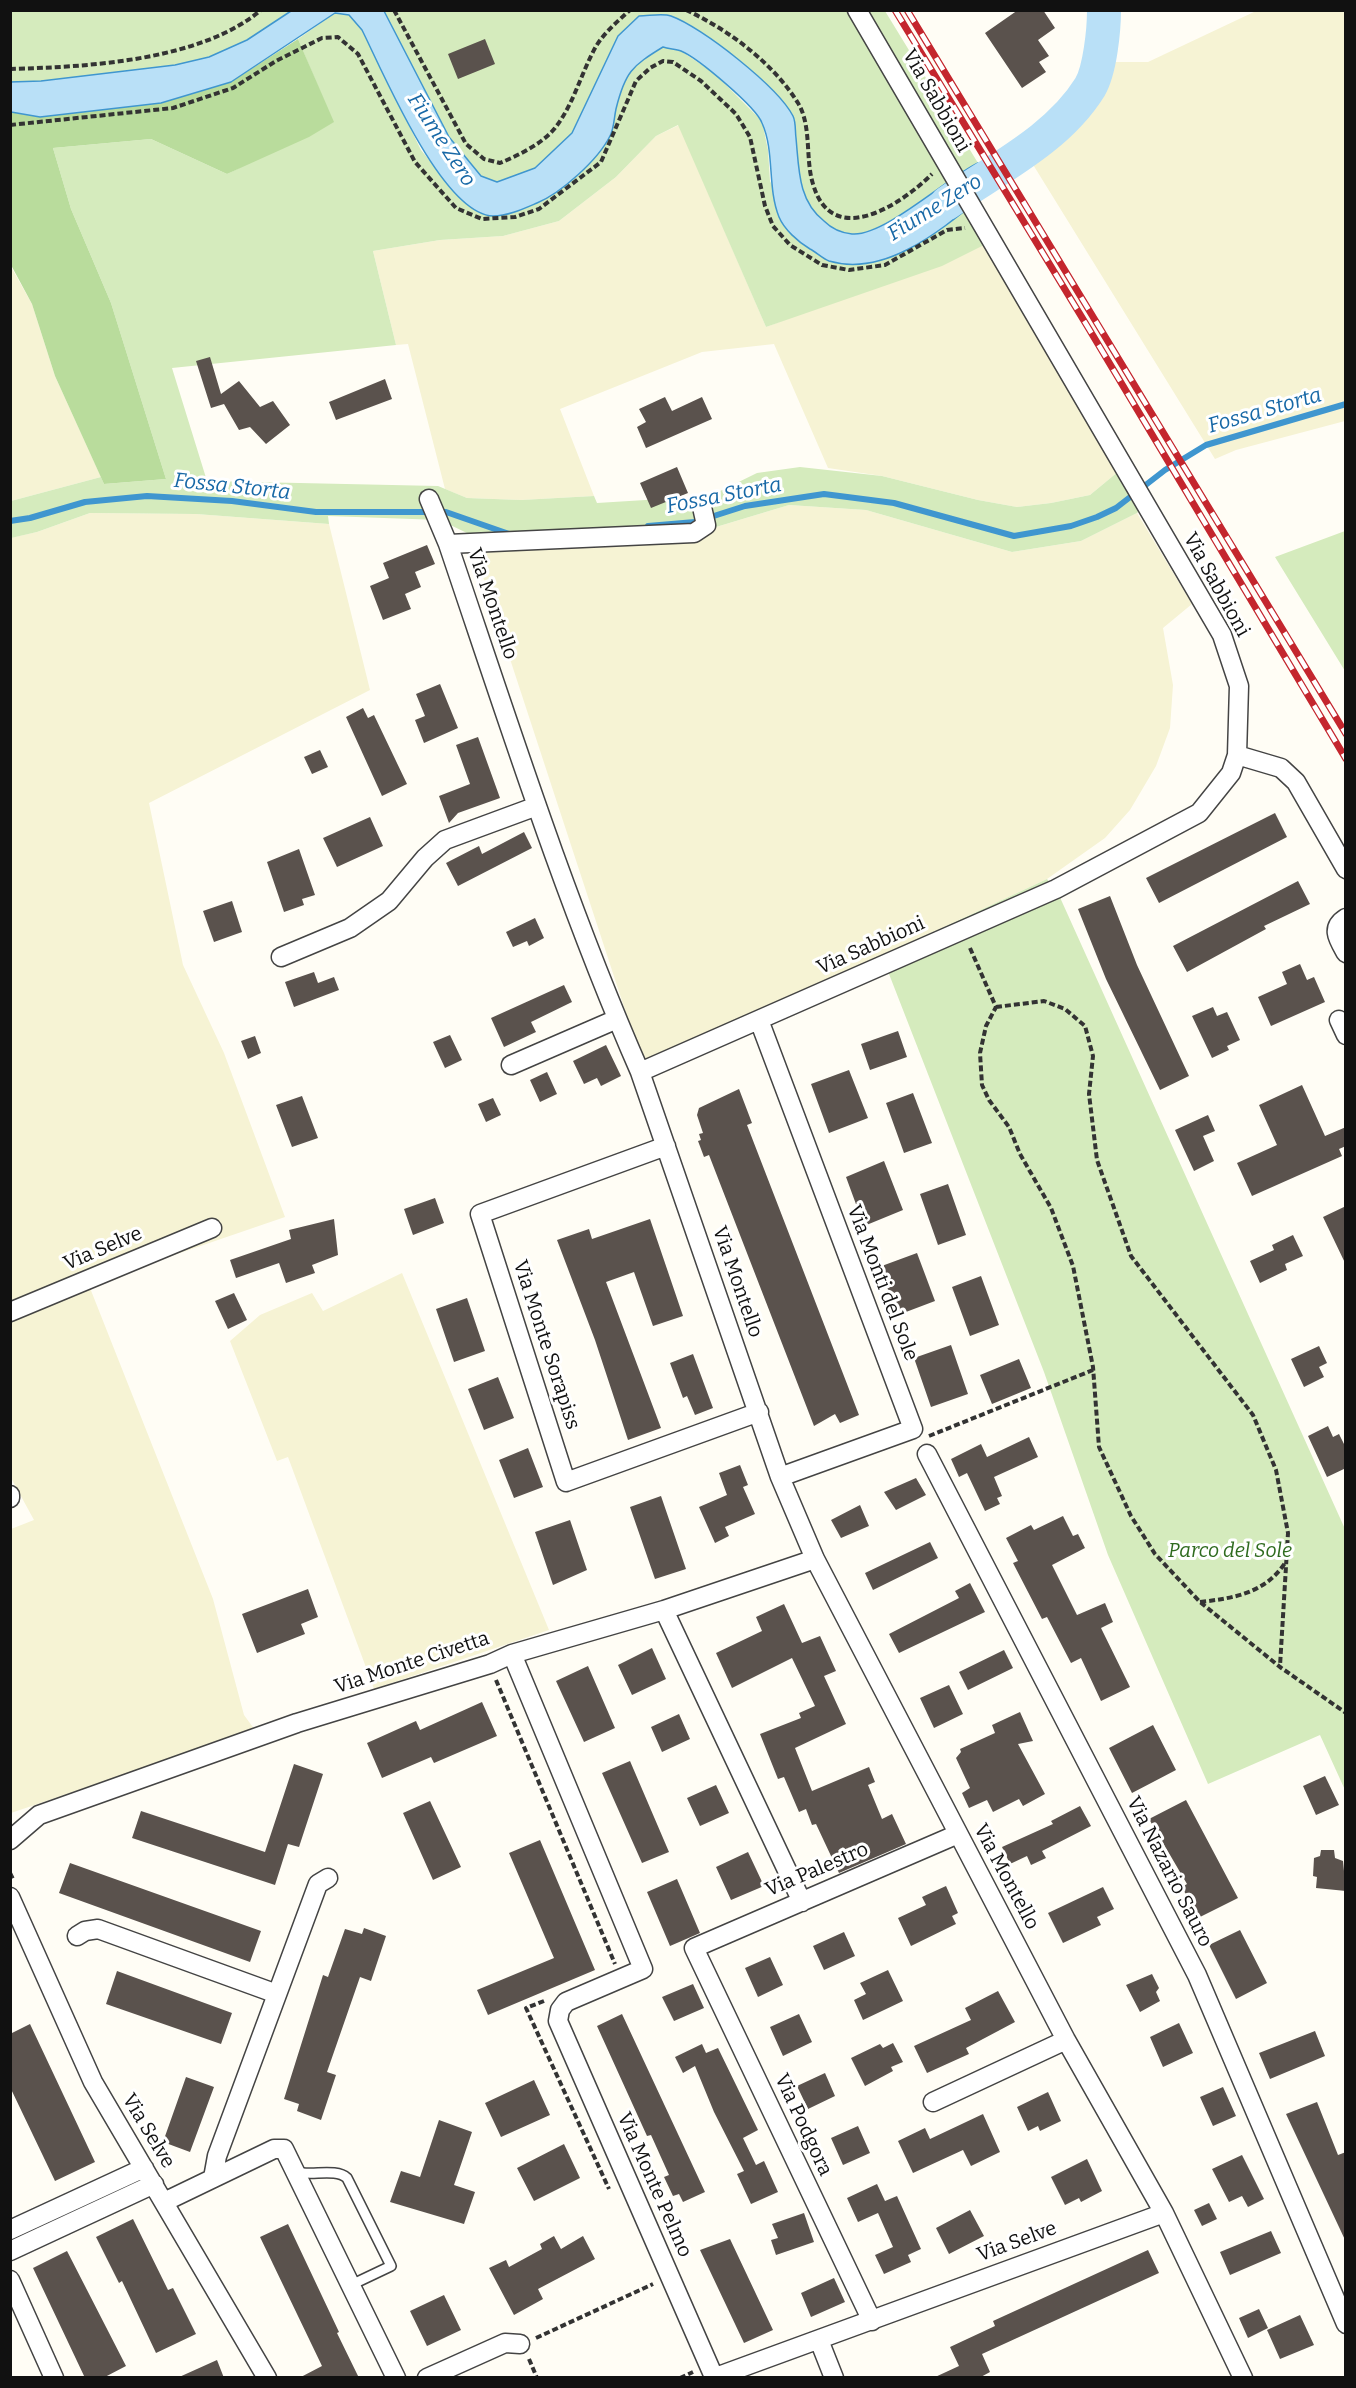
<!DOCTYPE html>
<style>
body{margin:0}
#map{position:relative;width:1356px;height:2388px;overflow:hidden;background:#fffdf5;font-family:Bitter,serif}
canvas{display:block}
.frame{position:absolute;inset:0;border:12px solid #111;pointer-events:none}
</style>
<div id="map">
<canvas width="1356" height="2388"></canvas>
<div class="frame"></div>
</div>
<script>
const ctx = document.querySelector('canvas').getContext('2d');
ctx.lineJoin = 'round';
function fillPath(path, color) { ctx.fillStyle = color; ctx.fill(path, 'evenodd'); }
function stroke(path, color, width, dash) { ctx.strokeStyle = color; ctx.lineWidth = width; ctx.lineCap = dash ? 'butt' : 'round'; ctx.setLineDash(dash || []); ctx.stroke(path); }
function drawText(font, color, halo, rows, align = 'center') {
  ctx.font = font + ' Bitter,serif'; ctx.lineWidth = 6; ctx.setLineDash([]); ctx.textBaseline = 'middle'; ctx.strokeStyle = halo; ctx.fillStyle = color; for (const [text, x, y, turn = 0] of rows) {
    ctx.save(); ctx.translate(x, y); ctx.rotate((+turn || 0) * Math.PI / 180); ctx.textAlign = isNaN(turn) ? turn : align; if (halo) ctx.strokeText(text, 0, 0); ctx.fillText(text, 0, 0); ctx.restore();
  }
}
fillPath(new Path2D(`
 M1256,11H1345V421L1236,450L1215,459L1032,163L1062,142L1102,95L1115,62H1148Z
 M679,125L766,327L994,240L1125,466L1090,495L1051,503L1017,507L978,500L882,476L828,468L774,344L702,352L560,409L594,496L521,500L467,498L445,489L408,344L396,345L373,251L440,240L503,236L559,221L616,177L656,136Z
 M10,265L32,304L55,376L101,477L11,501Z
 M789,505L866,510L1012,552L1081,541L1137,513L1192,604L1163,628L1173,685L1170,728L1156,766L1130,810L1105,838L1047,879L667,1056L645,1071L473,546L703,534L716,527Z
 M90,513L196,514L329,524L370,690L149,803L183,965L224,1053L285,1217L110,1277L90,1288L213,1599L244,1715L255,1730L11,1813V1529L34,1520L10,1476V538L37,532Z
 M402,1273L549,1630L374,1689L288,1457L277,1461L230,1341L260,1315L312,1293L323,1311Z`), '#f6f3d4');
fillPath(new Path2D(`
 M10,11H291L247,40L209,57L175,65L41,81L11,82Z
 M384,11H885L978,163C948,177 884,236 853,234C842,233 831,228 824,222C798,201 799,169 796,138C795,132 796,122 793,116C778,87 702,27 671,16C663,13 649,16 640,16L618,36L572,133L535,168L497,182L481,176L449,137Z
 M335,13L349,15L362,30L421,150L463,202L610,136L621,88L635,64L663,47L681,51L714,73L762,121L768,150L770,181L799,242L828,261L865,264L902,252L940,229L972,205L994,240L942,266L766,327L678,125L656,136L616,177L559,221L503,236L440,240L373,251L396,345L172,368L207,481L438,486L467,498L521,500L594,496L597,503L710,496L757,473L800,467L882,476L978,500L1017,507L1051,503L1090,495L1125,466L1147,503L1137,513L1081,541L1012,552L866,510L789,505L716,527L703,534H469L440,520L328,516L329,524L196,514L90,513L37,532L11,538V501L101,477L104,484L166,479L111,303L71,209L53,148L151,139L227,174L333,122L298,39Z
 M1345,531H1346L1345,671L1275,557Z
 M1047,879L1058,893L1345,1529V1790L1320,1735L1208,1784L1108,1555L1044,1372L882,956Z`), '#d5ebbd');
fillPath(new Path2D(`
 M298,39L334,122L309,137L227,174L151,139L53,148L71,209L111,303L166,479L104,484L55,376L32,304L11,265L10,112L40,117L161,103L231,82Z`), '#b9dc9c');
const water = new Path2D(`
 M291,11H384L449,137L481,176L497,182L535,168L572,133L618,36L639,16C649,16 663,13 671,16C702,27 778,87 793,116C796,122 795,131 796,138C799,169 798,201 824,221C831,228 842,233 852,234C884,237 948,177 978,163L993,188C950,222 890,279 829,261C823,259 816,252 810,249C798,242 784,229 779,217C767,187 775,152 762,123C756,107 698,58 681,51C676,49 669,49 663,47C632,66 625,72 616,109C614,118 614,129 610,136C598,160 561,193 537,203C523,209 508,216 493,216C442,214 383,72 362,30L349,15L335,13L231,82L161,103L40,117L11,112L10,82L41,81L175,65L209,57L247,40Z`);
fillPath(water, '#b9e0f7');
stroke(water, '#3f96cf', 1.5);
stroke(new Path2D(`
 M10,521L30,518L85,502L147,496L232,501L316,512H446L512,535
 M648,526L695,522L745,506L824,494L894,503L1014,536L1071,526L1097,517L1116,508L1165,470L1206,445L1346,404`), '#3f96cf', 6);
stroke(new Path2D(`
 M947,203C996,169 1058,139 1090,87C1100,70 1104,30 1104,10`), '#b9e0f7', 34);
fillPath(new Path2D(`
 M1018,10H1043L1055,28L1038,40L1049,56L1039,62L1046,72L1022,88L985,33Z
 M485,39L495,64L458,79L448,54Z
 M210,357L221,394L239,381L260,407L273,401L290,425L266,444L250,427L239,430L224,404L211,408L196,361Z
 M385,379L392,399L336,420L329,402Z
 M665,397L672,411L702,397L712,419L646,448L637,427L646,422L639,409Z
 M677,467L688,493L651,508L640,483Z
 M427,545L435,564L415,572L421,587L405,594L411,609L383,620L370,586L389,578L383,563Z
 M440,684L458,728L424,743L415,720L425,716L416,694Z
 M363,708L368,718L374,715L407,784L382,796L346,717Z
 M478,737L500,798L458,813L449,823L439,796L470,784L456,745Z
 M320,750L328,767L312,774L304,757Z
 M1275,813L1287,837L1159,903L1146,878Z
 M370,817L383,846L337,867L323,838Z
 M524,832L532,848L458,886L446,863L479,846L482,854Z
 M299,849L315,895L302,899L304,905L284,912L267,862Z
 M1298,881L1310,904L1264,926L1266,929L1187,972L1173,946Z
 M1110,896L1137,965L1189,1076L1160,1090L1106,979L1078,909Z
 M232,901L242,932L214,942L203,911Z
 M535,918L544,938L529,946L527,941L513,947L506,932Z
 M1300,964L1307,980L1314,977L1325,1002L1271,1026L1258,997L1287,984L1282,972Z
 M314,972L318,983L334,977L339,990L294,1007L285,982Z
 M564,985L572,1002L531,1022L536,1032L504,1047L491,1018Z
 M1213,1007L1217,1016L1227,1012L1240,1040L1227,1046L1229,1050L1212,1058L1192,1016Z
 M898,1031L907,1057L870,1070L861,1044Z
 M450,1035L462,1060L445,1068L433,1042Z
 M255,1036L261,1053L248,1059L241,1041Z
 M606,1045L621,1076L601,1086L597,1078L584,1084L573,1061Z
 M849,1070L868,1118L829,1133L811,1084Z
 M547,1072L557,1094L540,1102L530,1080Z
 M1302,1085L1325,1136L1346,1127V1146L1339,1149L1342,1156L1252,1196L1237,1163L1277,1145L1259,1105Z
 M739,1089L752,1123L747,1125L859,1415L840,1423L835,1414L814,1426L709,1155L704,1157L698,1141L701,1140L699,1134L703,1133L697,1115L699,1108Z
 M913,1093L932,1143L904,1153L886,1103Z
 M302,1096L318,1138L292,1147L276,1105Z
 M493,1098L501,1115L486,1122L478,1104Z
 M1208,1115L1215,1131L1203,1136L1214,1161L1194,1171L1175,1130Z
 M884,1161L903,1210L864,1226L846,1177Z
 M948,1184L966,1235L938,1245L920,1194Z
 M435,1198L444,1223L413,1235L404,1209Z
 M1346,1206V1265L1323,1217Z
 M334,1219L338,1255L312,1265L315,1273L286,1283L279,1263L236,1278L230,1260L291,1239L289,1230Z
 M650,1219L683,1316L653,1326L634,1272L606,1282L661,1428L628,1440L595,1340L557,1240L589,1229L592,1239Z
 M1293,1235L1303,1256L1285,1264L1287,1270L1260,1283L1250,1261L1274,1250L1272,1245Z
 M917,1253L935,1301L898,1315L879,1267Z
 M981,1276L999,1325L970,1336L952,1287Z
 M234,1293L247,1320L228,1329L215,1301Z
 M467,1298L485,1351L454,1362L436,1309Z
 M951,1345L968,1394L931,1407L914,1358Z
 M1319,1346L1327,1363L1319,1367L1324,1377L1304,1387L1291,1359Z
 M693,1354L713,1408L695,1415L687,1396L683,1398L670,1363Z
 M1019,1359L1031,1388L992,1404L980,1375Z
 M498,1377L514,1418L484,1430L468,1389Z
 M1328,1426L1333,1437L1339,1434L1346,1448V1468L1327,1477L1308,1436Z
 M1029,1437L1038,1457L994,1477L1002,1496L997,1498L1000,1504L985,1511L967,1473L959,1477L951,1459L981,1444L987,1457Z
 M528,1448L543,1487L514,1498L499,1460Z
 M740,1465L748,1485L743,1487L755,1514L725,1527L729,1536L715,1543L699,1507L727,1495L719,1473Z
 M916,1478L926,1495L896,1510L884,1492Z
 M661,1496L686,1569L655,1579L630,1507Z
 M860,1505L869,1526L841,1538L831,1520Z
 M1063,1516L1073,1536L1078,1534L1085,1548L1052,1565L1077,1615L1105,1603L1113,1622L1101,1628L1130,1687L1101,1701L1081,1658L1071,1663L1047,1617L1042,1619L1013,1563L1018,1561L1006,1538L1031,1525L1034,1530Z
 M570,1520L587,1570L553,1585L535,1532Z
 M930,1542L938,1558L873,1590L865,1573Z
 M970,1583L985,1612L899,1653L889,1634L959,1598L955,1591Z
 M308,1589L318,1617L301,1624L305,1634L257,1653L242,1614Z
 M784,1604L802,1643L820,1636L836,1671L824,1676L846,1724L795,1748L812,1791L869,1767L875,1782L868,1785L882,1819L892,1814L906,1844L839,1873L816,1824L812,1825L806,1809L799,1812L784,1777L778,1779L760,1734L801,1718L799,1713L815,1706L792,1658L732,1688L716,1653L762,1631L756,1617Z
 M652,1648L666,1679L632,1695L618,1665Z
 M1004,1650L1013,1668L968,1690L959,1672Z
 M588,1666L615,1728L584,1742L556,1681Z
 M949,1685L963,1714L934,1728L920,1698Z
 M482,1702L497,1736L434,1763L431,1757L382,1778L367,1743L416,1721L420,1730Z
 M1020,1712L1033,1741L1018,1744L1045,1794L1023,1806L1019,1799L993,1812L987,1800L969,1808L962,1793L970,1788L956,1758L961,1752L960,1749L995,1733L992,1725Z
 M679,1714L690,1739L662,1752L651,1727Z
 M1153,1725L1176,1770L1132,1793L1109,1748Z
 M630,1761L669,1852L642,1863L602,1773Z
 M294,1764L323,1774L299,1847L288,1844L275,1885L132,1838L141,1811L265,1852Z
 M1325,1776L1339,1805L1316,1815L1303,1786Z
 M716,1785L729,1813L700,1826L687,1798Z
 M1186,1800L1238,1898L1198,1918L1182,1887L1187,1884L1149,1819Z
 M430,1801L461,1867L433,1880L403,1813Z
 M1080,1806L1091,1826L1042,1851L1046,1858L1031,1865L1027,1856L1010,1864L1002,1847L1053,1824L1051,1821Z
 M540,1840L595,1970L488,2015L477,1990L554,1958L509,1853Z
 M1321,1850H1334L1335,1858L1343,1861L1346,1891L1316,1888L1317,1877L1313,1876L1314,1858L1320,1856Z
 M748,1852L764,1886L731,1900L716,1867Z
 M70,1863L261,1931L250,1962L59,1893Z
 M677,1879L700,1933L670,1946L647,1892Z
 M946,1886L958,1913L952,1916L956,1924L911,1946L898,1918L926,1905L922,1897Z
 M1103,1887L1114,1909L1097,1917L1101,1925L1063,1943L1048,1913Z
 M364,1928L386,1936L371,1981L360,1977L327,2072L336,2075L321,2120L297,2111L299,2104L284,2099L323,1975L328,1977L345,1929L362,1934Z
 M1240,1930L1267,1983L1236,1999L1209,1945Z
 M844,1932L855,1956L824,1970L813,1946Z
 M770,1957L783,1985L758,1997L745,1968Z
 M888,1970L903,2001L863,2020L854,2000L866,1994L860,1983Z
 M117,1971L232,2013L221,2044L106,2004Z
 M1152,1974L1159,1988L1156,1992L1160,2001L1140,2012L1126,1985Z
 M693,1984L704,2008L674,2021L662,1997Z
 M998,1991L1015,2022L966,2048L969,2054L927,2073L914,2046L971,2020L965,2008Z
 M622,2014L705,2192L683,2202L679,2194L673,2196L664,2177L669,2175L651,2135L647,2136L597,2026Z
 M799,2014L812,2042L783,2056L770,2027Z
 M1179,2023L1193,2053L1163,2067L1150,2037Z
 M30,2024L95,2162L55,2181L10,2087V2034Z
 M1315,2031L1325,2056L1270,2079L1259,2053Z
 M893,2043L903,2062L891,2067L893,2071L865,2086L851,2058L880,2044L883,2048Z
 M702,2044L706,2053L718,2048L758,2130L743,2138L756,2165L764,2161L778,2192L751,2204L737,2174L744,2171L714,2112L695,2066L683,2073L675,2057Z
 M825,2073L835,2096L808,2109L797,2086Z
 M186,2077L214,2087L190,2152L163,2142Z
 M534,2080L550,2115L501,2137L485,2103Z
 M1223,2087L1236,2116L1213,2126L1200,2097Z
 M1048,2092L1061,2121L1040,2131L1038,2126L1028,2131L1017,2107Z
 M1317,2102L1338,2155L1346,2152V2242L1286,2114Z
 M983,2114L1000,2152L971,2166L963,2150L913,2173L898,2141L925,2128L930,2139Z
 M439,2120L472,2132L454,2185L475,2192L464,2224L390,2202L401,2171L420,2177Z
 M858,2126L870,2153L843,2165L831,2138Z
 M564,2144L580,2178L534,2201L517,2168Z
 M1242,2155L1264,2199L1248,2207L1242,2196L1229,2202L1212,2169Z
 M1087,2159L1102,2191L1081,2202L1079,2198L1065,2205L1051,2177Z
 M877,2184L885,2201L897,2196L921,2249L908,2255L911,2262L884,2274L875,2255L893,2247L878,2213L858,2222L847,2198Z
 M1209,2203L1217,2219L1202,2226L1194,2210Z
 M970,2210L984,2236L949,2254L936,2228Z
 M804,2213L814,2242L776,2255L771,2240L778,2238L772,2224Z
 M133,2219L168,2290L173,2288L196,2334L156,2353L122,2281L119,2283L96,2237Z
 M288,2224L339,2332L337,2333L359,2378H299L322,2366L260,2237Z
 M1271,2231L1281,2253L1230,2275L1220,2252Z
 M554,2236L561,2249L583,2236L595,2259L538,2289L543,2299L514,2315L489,2268L506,2260L509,2267L542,2249L540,2244Z
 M730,2239L773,2330L744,2343L700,2250Z
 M1148,2250L1159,2273L982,2354L990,2372L979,2378H933L959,2366L950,2347L995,2326L993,2321Z
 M67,2251L126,2366L103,2378H85L33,2268Z
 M834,2278L845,2302L811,2317L801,2293Z
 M444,2295L461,2330L427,2346L410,2311Z
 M1259,2309L1268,2328L1248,2338L1239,2318Z
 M1300,2315L1314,2345L1280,2359L1267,2330Z
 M217,2360L224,2378H177Z`), '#5a524d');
const service = new Path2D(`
 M297,2172C312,2176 336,2168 347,2178L391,2266L351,2285`);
const minor = new Path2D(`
 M429,499L448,544
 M702,507L706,525L694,533L448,544C508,721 565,901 640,1072L780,1477L815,1559L1066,2040L1164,2213
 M1237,755L1281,768L1296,782L1346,869
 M1346,918C1330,928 1338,939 1346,953
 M281,957L350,928L389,901L425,858L445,840L537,806
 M759,1020L913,1429L780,1477
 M1339,1020L1346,1035
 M511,1065L617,1019
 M640,1072L1056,889L1199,813L1231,773L1237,755L1239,686L1222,635L857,10
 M666,1146L480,1214L566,1482L759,1412
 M10,1312L212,1228
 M927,1454L1197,1975L1346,2324
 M10,1495V1498
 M664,1610L802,1902
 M512,1654L664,1610L815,1559
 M10,1840L39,1815L297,1723L490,1664L512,1654L643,1969L566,2002L560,2010L558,2021L714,2377
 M10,1897L93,2082L267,2378
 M77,1936L85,1931L98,1929L277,1994
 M933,2102L1066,2040
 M213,2178L217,2156L318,1884L328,1878
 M164,2202L274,2149H284L396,2378
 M10,2230L144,2168
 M10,2251L154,2184
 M10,2280L54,2378
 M872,2321L694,1948L958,1834
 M819,2340L834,2378
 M427,2378L505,2343L520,2344
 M713,2378L1164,2213L1243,2378`);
stroke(service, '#444', 12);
stroke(minor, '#444', 21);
stroke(new Path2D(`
 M394,10L466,144L484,159L500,163C519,155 542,144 555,128C573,105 580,77 593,52C601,35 616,23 630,10
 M686,10C729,30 773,63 798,103C812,126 805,159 813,184C832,250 901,205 932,174
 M10,69C86,67 201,61 261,10
 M10,125L173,108L233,88L276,61L322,38L338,37L358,54L415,162L456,208L482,219L515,217L539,209L601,162L636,81L650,68L663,61L673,62L701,81L736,114L750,137L765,206L773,226L790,245L822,265L849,270L885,265L947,230L965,228
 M970,948L996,1007L986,1026L980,1053L982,1085L989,1100L1009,1127L1020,1154L1051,1208L1073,1266L1093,1367L1099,1447L1131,1516L1155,1554L1200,1602L1280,1667L1346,1713
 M996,1007L1044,1001L1065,1009L1085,1026L1093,1056L1089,1094L1097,1160L1131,1256L1253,1415L1276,1470L1288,1533L1280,1666
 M929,1436L1093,1370
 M1200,1602C1235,1598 1265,1593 1285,1563
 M496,1680L615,1964
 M10,1873L14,1881
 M544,2001L526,2008L609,2189
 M536,2338L653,2284
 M529,2359L537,2378
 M680,2378L693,2372`), '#333', 4, [6, 3]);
stroke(service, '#fff', 9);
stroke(minor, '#fff', 18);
const rail = new Path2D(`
 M895,10L1089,329L1346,759
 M907,10L1346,734`);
stroke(rail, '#c4262e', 7);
stroke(rail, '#fff', 4.5, [14]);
drawText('20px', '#111', '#fff', [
 ["Via Sabbioni",936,101,60],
 ["Via Sabbioni",1216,585,61],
 ["Via Montello",492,604,71],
 ["Via Sabbioni",871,946,-24],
 ["Via Selve",103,1249,-23],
 ["Via Montello",737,1282,71],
 ["Via Monti del Sole",882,1283,69],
 ["Via Monte Sorapiss",546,1345,72],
 ["Via Monte Civetta",412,1663,-18],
 ["Via Palestro",817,1870,-23],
 ["Via Nazario Sauro",1169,1872,63],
 ["Via Montello",1006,1877,62],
 ["Via Podgora",803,2125,65],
 ["Via Selve",148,2131,59],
 ["Via Monte Pelmo",654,2185,66],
 ["Via Selve",1017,2242,-20]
]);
drawText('italic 20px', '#2f6b1f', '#fff', [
 ["Parco del Sole",1230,1551]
]);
drawText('italic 21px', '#1768a6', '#fff', [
 ["Fiume Zero",441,140,57],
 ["Fiume Zero",935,208,-32],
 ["Fossa Storta",1265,411,-16],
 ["Fossa Storta",232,487,6],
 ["Fossa Storta",724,496,-11]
]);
</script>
